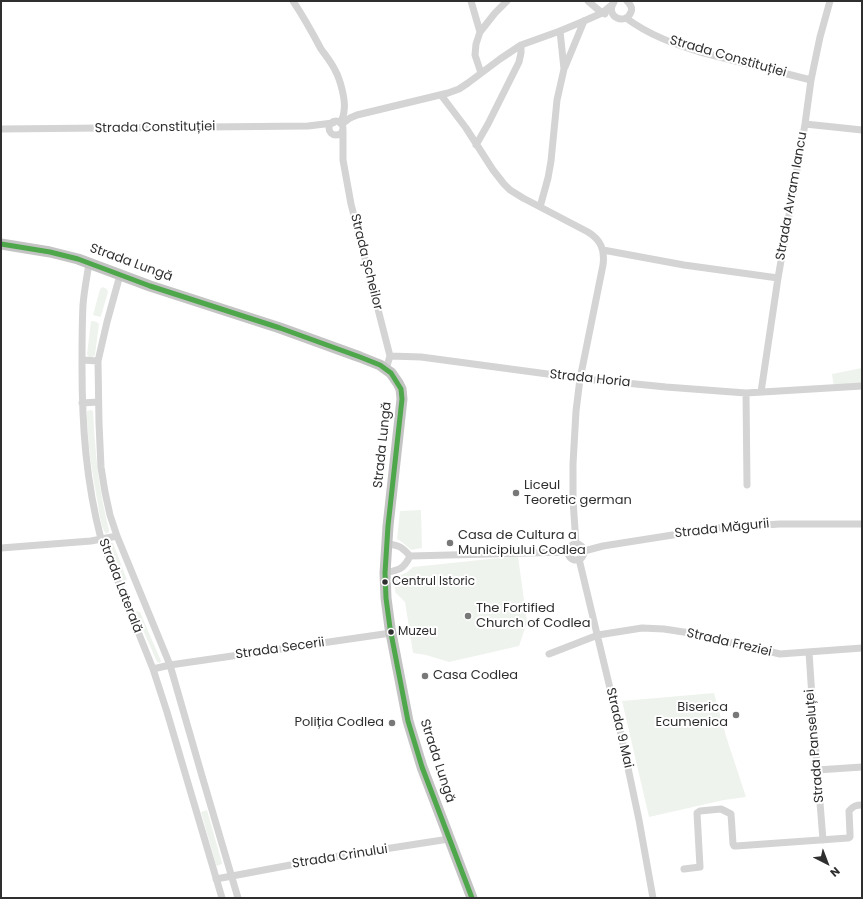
<!DOCTYPE html>
<meta charset="utf-8">
<style>
body{margin:0}
#map{position:relative;width:863px;height:899px;overflow:hidden;background:#fff;font-family:Poppins,sans-serif}
canvas{display:block}
.frame{position:absolute;inset:0;border:2px solid #2f2f2f;pointer-events:none}
.north{position:absolute;left:807px;top:843px;width:40px;height:40px;-webkit-text-stroke:3px #fff;paint-order:stroke;rotate:138deg;font-size:11px;font-weight:700;line-height:16px;text-align:center;color:#2f2f2f}
.north::after{content:'';display:block;margin:auto;width:14px;height:18px;background:#2f2f2f;clip-path:polygon(50% 0,100% 100%,50% 72%,0 100%)}
</style>
<div id="map">
<canvas width="863" height="899"></canvas>
<div class="frame"></div>
<div class="north">N</div>
</div>
<script>
const ctx = document.querySelector('canvas').getContext('2d');
ctx.lineJoin = 'round';
function fillPath(path, color) { ctx.fillStyle = color; ctx.fill(path, 'evenodd'); }
function stroke(path, color, width, dash) { ctx.strokeStyle = color; ctx.lineWidth = width; ctx.lineCap = dash ? 'butt' : 'round'; ctx.setLineDash(dash || []); ctx.stroke(path); }
function drawText(font, color, halo, rows, align = 'center') {
  ctx.font = font + ' Poppins,sans-serif'; ctx.lineWidth = 4; ctx.setLineDash([]); ctx.textBaseline = 'middle'; ctx.strokeStyle = halo; ctx.fillStyle = color; for (const [text, x, y, turn = 0] of rows) {
    ctx.save(); ctx.translate(x, y); ctx.rotate((+turn || 0) * Math.PI / 180); ctx.textAlign = isNaN(turn) ? turn : align; if (halo) ctx.strokeText(text, 0, 0); ctx.fillText(text, 0, 0); ctx.restore();
  }
}
fillPath(new Path2D(`
 M103,287L107,289L108,292L101,316L100,317L93,315L100,289Z
 M91,321H92L97,322L99,324L95,355L93,357H88L87,354Z
 M862,368V386L834,387L832,374Z
 M91,410L93,411C95,451 99,491 109,530V532L106,534C101,528 99,512 98,504C92,473 87,442 87,411Z
 M421,510L422,548L411,550L403,543L397,539L400,511Z
 M110,542L113,543L127,580L123,582L108,545V543Z
 M518,556L527,622L519,646L449,662L426,655L413,653L405,602L395,592L394,577L406,573L413,567Z
 M137,611L140,612L161,661L160,663L157,662L136,614V612Z
 M714,693L726,736L746,797L724,800L649,817L622,701Z
 M207,810L222,863V864L217,866L216,865L201,812Z`), '#eff3ed');
stroke(new Path2D(`
 M293,1C303,16 312,32 321,49C326,56 331,62 335,70C340,79 346,100 344,111C344,116 342,119 340,123
 M471,1L480,32L476,44L475,55L481,73
 M588,1L602,13L605,14
 M614,2C604,17 626,26 631,12C633,8 630,4 627,1
 M626,18C649,35 674,44 700,52L811,80
 M480,32L495,13L507,1
 M565,67L584,21
 M441,95L466,128L493,170L504,184L510,190L523,198L588,232C601,240 605,250 603,265L580,379L576,411L573,464V500L576,544
 M329 128a7 7 0 1 1 14 0a7 7 0 1 1-14 0Z
 M342,124L350,118L357,115L448,93L459,89L468,83L500,59L521,45L560,31L584,21L602,13L613,4
 M805,124L862,130
 M1,129L308,126L333,123
 M343,130V160L351,204L390,356L386,369
 M476,145L488,124L519,62L521,53V45
 M540,207L548,178L551,161L557,100L564,69L560,31
 M603,250L684,265L778,278
 M89,263C87,277 84,291 83,305C82,325 82,346 82,366C82,426 86,481 101,539L153,669L167,712L222,898
 M120,275L107,322L98,361L99,423L101,467L105,492L110,515L117,536L170,665L202,776L238,898
 M390,356L421,357L585,379L666,387L746,393L862,386
 M82,360L98,361
 M761,392L778,278L805,124L811,80L820,37L830,1
 M746,393L747,485
 M82,403L98,402
 M387,544C399,545 402,547 410,556
 M568 552a8 8 0 1 1 16 0a8 8 0 1 1-16 0Z
 M1,548L91,541L117,536
 M584,551L603,546L717,528L780,524H862
 M410,556L569,552
 M579,559L620,730L639,820L653,898
 M385,573C399,570 404,569 410,556
 M809,652L814,728L823,840
 M549,654L598,635L642,628L664,629L690,633L780,654L862,648
 M153,669L170,665L391,633
 M817,770L862,767
 M684,869L700,867L697,813L700,811L721,809L731,814L733,844L734,846H736L848,838L850,837V834L849,811C853,806 856,805 862,805
 M216,879L333,857L449,839`), '#d4d4d4', 7);
stroke(new Path2D(`
 M1,244L50,252L78,259L150,286L280,328L360,357L380,365L391,373L398,383L401,389L402,399L388,526L385,573L386,598L390,628L408,721L422,767L472,898`), '#c4c4c4', 11);
stroke(new Path2D(`
 M1,244L50,252L78,259L150,286L280,328L360,357L380,365L391,373L401,389L402,399L388,526L385,573L386,598L390,628L408,721L422,767L472,898`), '#4ea74b', 5);
for (const [x, y, r, color] of [
 [516,493,4,"#787878"],
 [450,543,4,"#787878"],
 [385,582,3.5,"#2f2f2f"],
 [468,616,4,"#787878"],
 [391,632,3.5,"#2f2f2f"],
 [425,676,4,"#787878"],
 [736,715,4,"#787878"],
 [392,723,4,"#787878"]
]) { const dot = new Path2D(); dot.arc(x, y, r, 0, 2 * Math.PI); ctx.fillStyle = color; ctx.fill(dot); stroke(dot, '#fff', 1.5); }
drawText('12px', '#2f2f2f', '#fff', [
 ["Centrul Istoric",392,582],
 ["Muzeu",398,632]
], 'left');
drawText('13px', '#2f2f2f', '#fff', [
 ["Strada Constituției",728,57,16],
 ["Strada Constituției",155,128,-1],
 ["Strada Avram Iancu",792,196,-80],
 ["Strada Șcheilor",366,262,76],
 ["Strada Lungă",131,263,20],
 ["Strada Horia",590,379,6],
 ["Strada Lungă",383,445,-84],
 ["Strada Măgurii",722,529,-6],
 ["Strada Laterală",120,586,69],
 ["Strada Freziei",729,643,13],
 ["Strada Secerii",280,649,-8],
 ["Strada 9 Mai",619,728,77],
 ["Strada Panseluței",815,746,-95],
 ["Strada Lungă",437,761,72],
 ["Strada Crinului",340,857,-9]
]);
drawText('13px', '#2f2f2f', '#fff', [
 ["Liceul",524,486],
 ["Teoretic german",524,501],
 ["Casa de Cultura a",458,536],
 ["Municipiului Codlea",458,551],
 ["The Fortified",476,609],
 ["Church of Codlea",476,624],
 ["Casa Codlea",433,676],
 ["Biserica",728,708,"right"],
 ["Ecumenica",728,723,"right"],
 ["Poliția Codlea",384,723,"right"]
], 'left');
</script>
